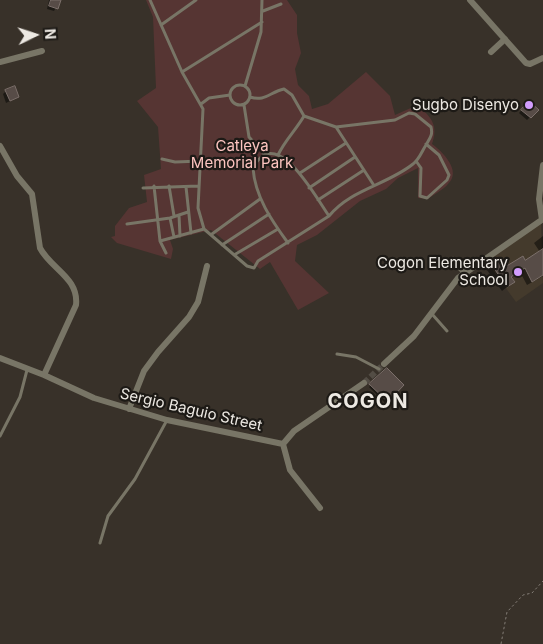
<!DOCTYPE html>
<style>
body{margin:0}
#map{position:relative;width:543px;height:644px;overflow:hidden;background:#383129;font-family:Inter,sans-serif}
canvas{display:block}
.north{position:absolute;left:10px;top:10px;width:50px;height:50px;-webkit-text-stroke:4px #1d1a16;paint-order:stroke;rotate:86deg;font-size:14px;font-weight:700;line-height:20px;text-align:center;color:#ede9e3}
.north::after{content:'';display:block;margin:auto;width:18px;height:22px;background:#ede9e3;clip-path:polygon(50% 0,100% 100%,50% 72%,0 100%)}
</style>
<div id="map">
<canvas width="543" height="644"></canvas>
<div class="north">N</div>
</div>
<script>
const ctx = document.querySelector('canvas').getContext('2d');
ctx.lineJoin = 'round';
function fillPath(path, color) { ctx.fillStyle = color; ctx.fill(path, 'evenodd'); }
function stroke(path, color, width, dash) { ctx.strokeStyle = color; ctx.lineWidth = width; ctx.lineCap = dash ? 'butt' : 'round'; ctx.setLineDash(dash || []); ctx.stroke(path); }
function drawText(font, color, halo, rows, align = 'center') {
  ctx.font = font + ' Inter,sans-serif'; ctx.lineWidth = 4.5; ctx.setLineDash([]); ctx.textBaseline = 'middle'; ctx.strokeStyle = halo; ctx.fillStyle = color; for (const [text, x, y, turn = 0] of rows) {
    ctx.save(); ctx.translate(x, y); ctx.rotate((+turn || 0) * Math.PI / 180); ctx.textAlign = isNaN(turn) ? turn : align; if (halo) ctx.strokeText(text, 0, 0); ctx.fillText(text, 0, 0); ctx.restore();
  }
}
fillPath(new Path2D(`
 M541,221L543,283L516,302L486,261Z`), '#443a2c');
fillPath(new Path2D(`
 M146,0H287L297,15V33L301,53L295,69L298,85L309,96L312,109L328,104L366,72L390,96L395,115L413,107H420C433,119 438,127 432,144C443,152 462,171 448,184C443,190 434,194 428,199L418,198V168L398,178L386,189L360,201L317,235L297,245L295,261L329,293L298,310L270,262L260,269L211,230L170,240L173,249L171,259L117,243L111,237L115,236V226L129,208L147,202L144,175L161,169L158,127L137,101L156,88L153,17Z`), '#563533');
fillPath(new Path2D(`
 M49,0H60L54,11L47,9Z
 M6,91L18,97L6,103L3,94Z
 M526,105L537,110L527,120L519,113Z
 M543,236V276L527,285L520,272L511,278L513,282L502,291L487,270L492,265L504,269L525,262L540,252L534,243Z
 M387,370L402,385L385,403L369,387Z`), '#0007');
const building = new Path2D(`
 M51,0H61L58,9L49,6Z
 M15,86L19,97L10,101L5,90Z
 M529,101L539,110L531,118L521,110Z
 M543,249V275L532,282L525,268L511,277L515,282L507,287L491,264L499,259L505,267L523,256L525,260Z
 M387,368L404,385L388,402L369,384Z`);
fillPath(building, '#574c47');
stroke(building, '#7b6f6a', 1);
stroke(new Path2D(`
 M364,383L384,364`), '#534d45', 6, [6, 3]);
stroke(new Path2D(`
 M501,644L507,612L523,595L532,593L543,581`), '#837d76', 1, [2.5, 2.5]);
stroke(new Path2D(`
 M150,0L182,72L203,109L198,208L204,229L247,266L254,268L258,261L329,216C351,189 387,185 413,164C419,160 422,151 426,145C430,138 433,135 431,127L415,114L409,113L395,120L336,127L304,116L292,95L284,89C270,92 265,102 250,97
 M263,11L281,4
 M161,25L196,0
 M182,72L262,22
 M230 95a10 10 0 1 1 20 0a10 10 0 1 1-20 0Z
 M245,86L261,32L262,0
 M201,104L209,98L230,95
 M244,105L249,137L266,156
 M336,127L373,184
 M278,155C285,140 296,130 304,116
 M162,159L175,162L201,161
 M416,161L421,168L420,196L427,198L447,180L449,175L439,155L426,144
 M300,173L346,143
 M154,186L160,241L166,253
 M169,186L174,216
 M186,187L191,233
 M143,188L198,186
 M309,188L355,157
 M318,200L364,170
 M179,215L180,236
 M170,218L174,237
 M127,224L170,218L188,212
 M212,234L260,199
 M160,241L204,229
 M288,243C272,221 255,197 253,168C276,122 316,198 329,216
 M222,245L269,214
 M234,255L278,229
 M432,314L447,331
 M337,354L356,357L379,369
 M0,436L20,397L27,370
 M100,543L108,516L135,479L167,420`), '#787566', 3);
stroke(new Path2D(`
 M470,0L526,63L530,64L543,58
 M491,52L505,39
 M0,62L42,51
 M0,146L17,176L32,194L40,248C51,269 79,278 76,305L44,375
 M542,220L539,199L543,165
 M453,260L465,273
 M0,358L44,375L94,398L167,420L283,444
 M384,364L414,336L458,278L543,219
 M129,409L144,371L158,352L189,317L198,302L207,266
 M283,444L294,431L364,383
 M283,444L290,470L320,508`), '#787566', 6);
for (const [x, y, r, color] of [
 [529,105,5,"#d29dfd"],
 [518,272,5,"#d29dfd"]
]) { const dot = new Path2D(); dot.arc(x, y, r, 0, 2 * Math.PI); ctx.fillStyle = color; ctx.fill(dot); stroke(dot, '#1d1a16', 2); }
drawText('15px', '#ede9e3', '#1d1a16', [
 ["Sugbo Disenyo",519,105],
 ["Cogon Elementary",508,263],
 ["School",508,280]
], 'right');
drawText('15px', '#fdc5c0', '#1d1a16', [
 ["Catleya",242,146],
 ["Memorial Park",242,163]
]);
drawText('15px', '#ede9e3', '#1d1a16', [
 ["Sergio Baguio Street",191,410,13]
]);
ctx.letterSpacing = '1px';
drawText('bold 20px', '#ede9e3', '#1d1a16', [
 ["COGON",368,402]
]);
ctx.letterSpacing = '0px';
</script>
